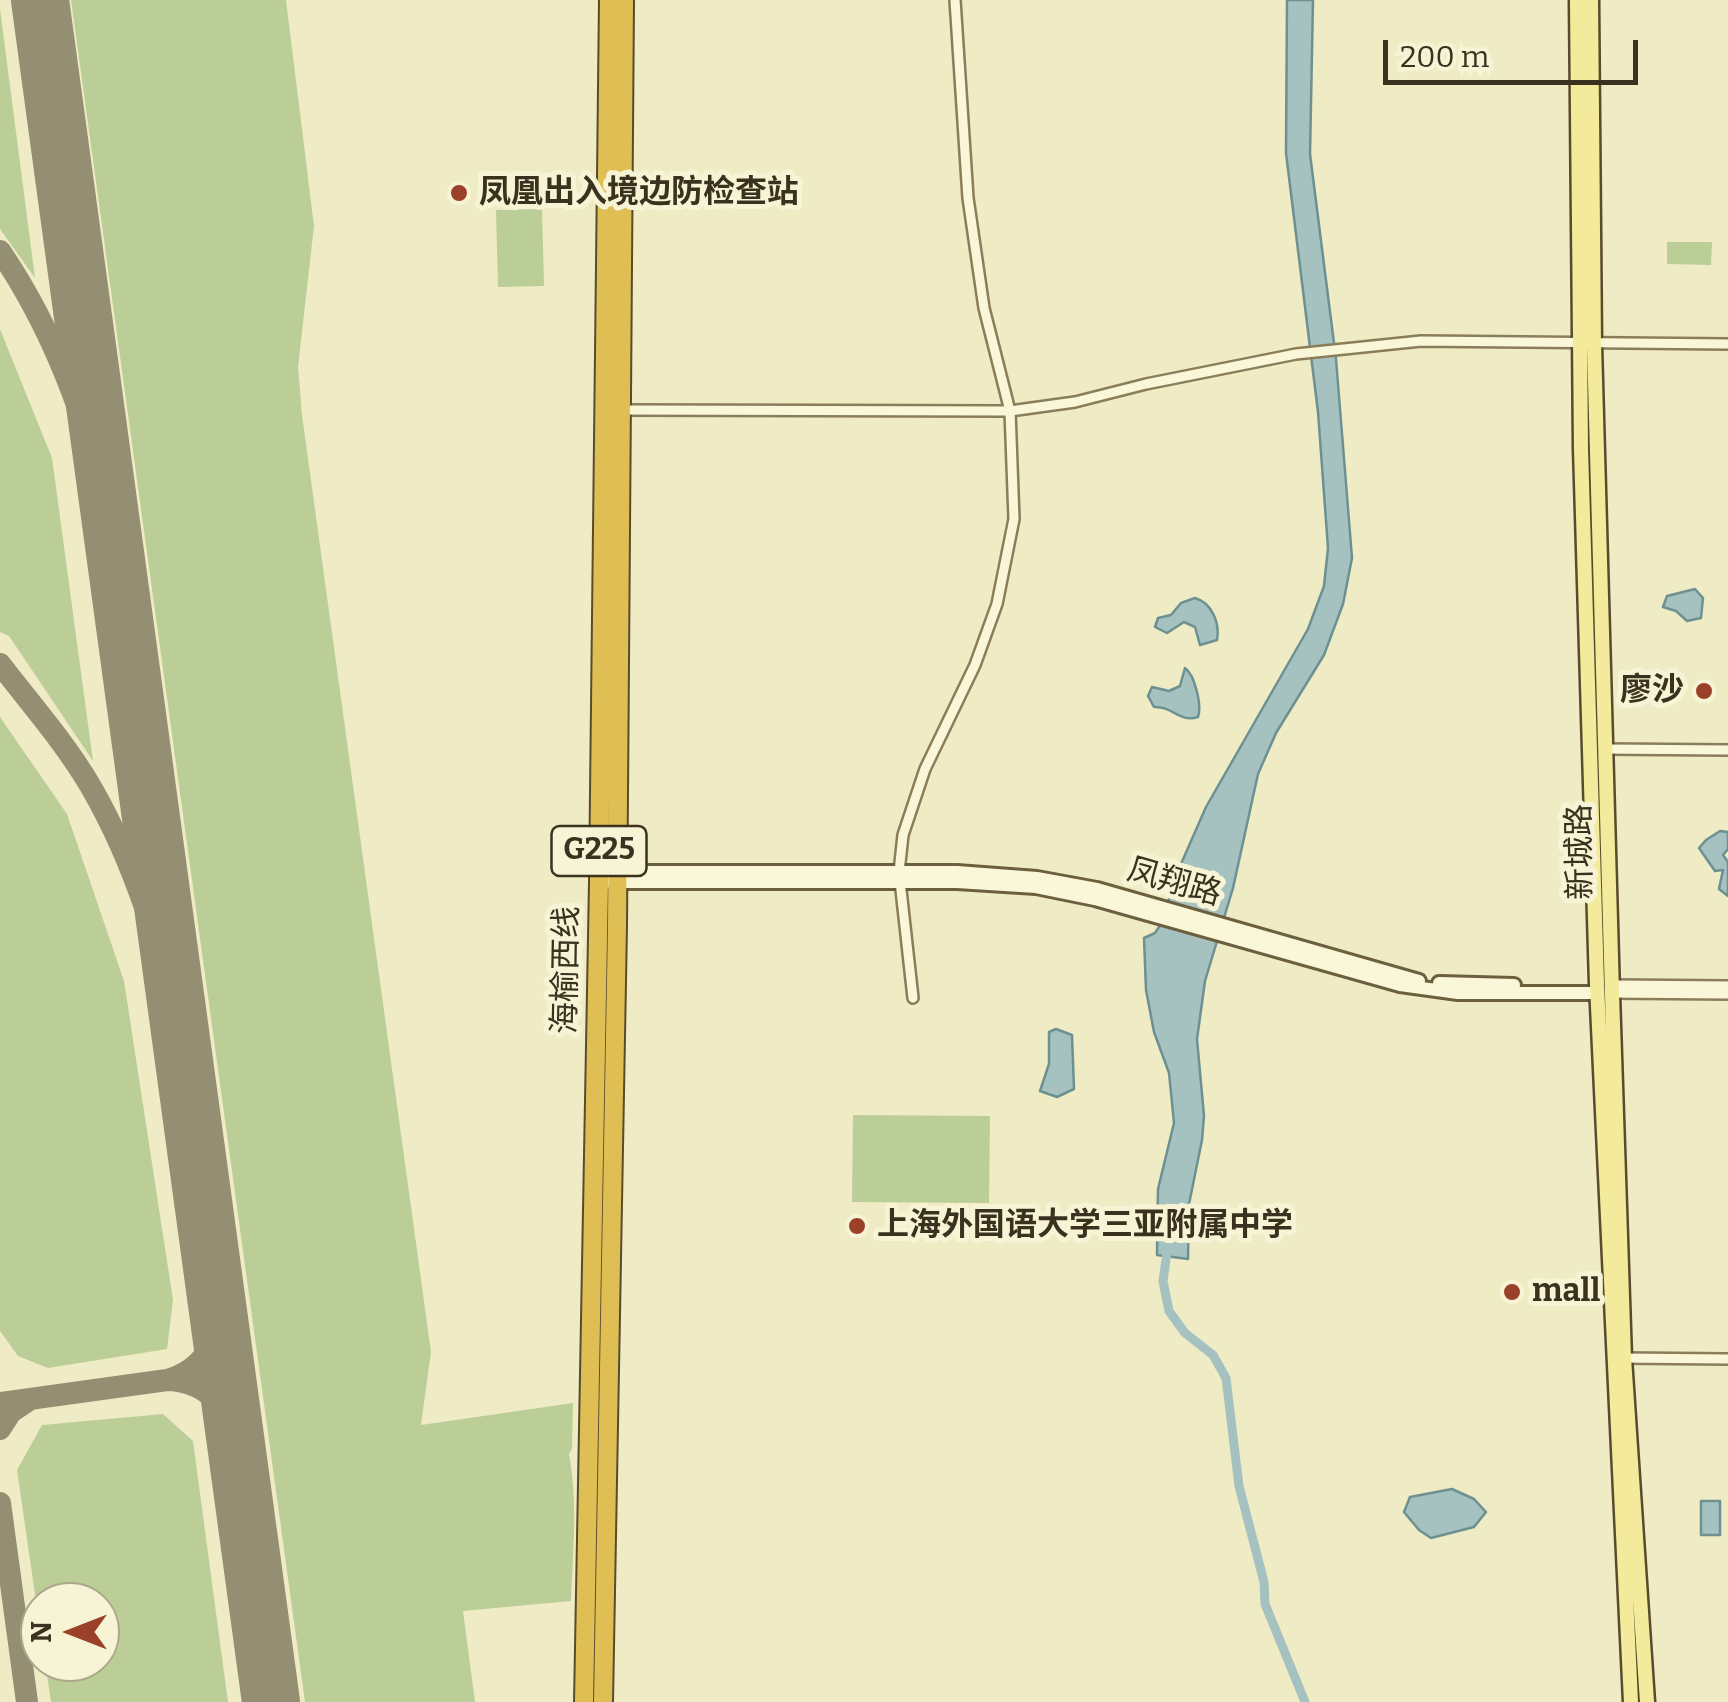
<!DOCTYPE html>
<meta charset="utf-8">
<style>
body{margin:0}
#map{position:relative;width:1728px;height:1702px;overflow:hidden;background:#efebc5;font-family:Bitter,serif}
canvas{display:block}
.north{position:absolute;left:20px;top:1582px;width:100px;height:100px;box-sizing:border-box;background:#f6f4d4;border:2px solid #aba68c;border-radius:50%;rotate:270deg;font-size:28px;font-weight:700;line-height:40px;text-align:center;color:#3a321f}
.north::after{content:'';display:block;margin:auto;width:35px;height:45px;background:#9b4029;clip-path:polygon(50% 0,100% 100%,50% 72%,0 100%)}
.scale{position:absolute;left:1383px;top:40px;width:255px;height:45px;box-sizing:border-box;border:5px solid #3a321f;border-top:0;padding-left:12px;font-size:30px;line-height:35px;white-space:nowrap;color:#3a321f;-webkit-text-stroke:8px #f6f4d4;paint-order:stroke}
</style>
<div id="map">
<canvas width="1728" height="1702"></canvas>
<div class="north">N</div>
<div class="scale">200 m</div>
</div>
<script>
const ctx = document.querySelector('canvas').getContext('2d');
ctx.lineJoin = 'round';
function fillPath(path, color) { ctx.fillStyle = color; ctx.fill(path, 'evenodd'); }
function stroke(path, color, width, dash) { ctx.strokeStyle = color; ctx.lineWidth = width; ctx.lineCap = dash ? 'butt' : 'round'; ctx.setLineDash(dash || []); ctx.stroke(path); }
function drawText(font, color, halo, rows, align = 'center') {
  ctx.font = font + ' Bitter,"Noto Sans SC",serif'; ctx.lineWidth = 10; ctx.setLineDash([]); ctx.textBaseline = 'middle'; ctx.strokeStyle = halo; ctx.fillStyle = color; for (const [text, x, y, turn = 0] of rows) {
    ctx.save(); ctx.translate(x, y); ctx.rotate((+turn || 0) * Math.PI / 180); ctx.textAlign = isNaN(turn) ? turn : align; if (halo) ctx.strokeText(text, 0, 0); ctx.fillText(text, 0, 0); ctx.restore();
  }
}
fillPath(new Path2D(`
 M71,0H286L314,226L298,367L302,415L431,1352L421,1425L573,1403L572,1449L569,1454C578,1502 573,1553 571,1601L463,1611L475,1702H305Z
 M0,9L35,278L0,229Z
 M542,209L544,286L498,287L496,210Z
 M1667,242H1712L1711,265L1667,264Z
 M0,329L52,458L93,761L9,636L0,632Z
 M0,717L67,814L124,981L173,1300L167,1349L48,1368L18,1356L0,1331Z
 M853,1115L990,1116L989,1203L852,1202Z
 M163,1414L193,1441L228,1702H51L45,1662H100V1602H40V1629L17,1470L42,1425Z`), '#bcce98');
const water = new Path2D(`
 M1287,0H1313L1310,154L1336,359L1352,558L1343,604L1324,655L1276,733L1258,774L1233,888L1205,981L1197,1039L1204,1116L1202,1140L1189,1204L1188,1259L1157,1255L1158,1189L1174,1123L1169,1073L1154,1032L1146,990L1144,938L1155,933L1161,924L1177,873L1206,807L1308,629L1324,586L1328,548L1318,412L1286,153Z
 M1695,589L1703,598L1701,618L1687,621L1676,611L1663,607L1667,596Z
 M1195,598C1212,603 1220,623 1217,640L1200,645L1195,627L1184,622L1167,633L1155,627L1158,618L1171,615L1181,603Z
 M1185,668C1195,675 1202,706 1198,717C1179,723 1173,706 1154,707L1148,696L1152,687L1169,691L1180,686Z
 M1720,831L1728,832V849L1723,855L1728,862V896L1719,889L1723,870L1715,871L1699,848L1706,840Z
 M1056,1029L1072,1035L1074,1089L1057,1097L1040,1091L1049,1064V1032Z
 M1452,1489L1474,1499L1486,1512L1474,1527L1431,1538L1419,1530L1404,1512L1410,1497Z
 M1701,1501H1720V1535H1701Z`);
fillPath(water, '#a6c2c0');
stroke(water, '#6d9190', 2.5);
stroke(new Path2D(`
 M1168,1245L1163,1281L1169,1311L1185,1333L1213,1355L1226,1378L1239,1486L1264,1582L1265,1604L1305,1702`), '#a6c2c0', 9);
stroke(new Path2D(`
 M0,251C59,338 94,439 114,542
 M0,664C31,704 66,744 91,787C136,865 162,952 181,1039
 M167,1380C203,1381 226,1403 235,1437
 M0,1403L167,1380C202,1370 220,1342 217,1306
 M0,1429L11,1412L29,1400
 M0,1503L27,1702`), '#948e72', 22);
stroke(new Path2D(`
 M40,0L271,1702`), '#948e72', 58);
const street = new Path2D(`
 M622,410L1010,411L1075,402L1146,384L1296,354L1421,341L1728,344
 M1604,749L1728,750
 M1611,985L1728,986
 M1610,993L1728,994
 M913,998L899,872L903,835L925,769L975,665L997,604L1014,519L1010,411L984,308L968,198L955,0
 M1620,1358L1728,1359`);
const secondary = new Path2D(`
 M613,872H957L1037,878L1097,889L1419,981
 M611,882H957L1036,887L1095,899L1400,985L1458,993H1597
 M1439,983L1514,985`);
const primary = new Path2D(`
 M1577,0L1581,449L1597,985L1631,1702
 M1591,0L1594,344L1612,994L1624,1358L1647,1702`);
const highway = new Path2D(`
 M584,1702L599,882L609,0
 M603,1702L617,926L624,0`);
stroke(street, '#8a7e5a', 14);
stroke(secondary, '#6c5f3d', 18);
stroke(primary, '#584b2e', 19);
stroke(highway, '#584b2e', 22);
stroke(street, '#faf7d8', 9);
stroke(secondary, '#faf7d8', 12);
stroke(primary, '#f3ea9c', 14);
stroke(highway, '#dfbf54', 18);
for (const [x, y, r, color] of [
 [459,193,10,"#9b4029"],
 [1704,691,10,"#9b4029"],
 [857,1226,10,"#9b4029"],
 [1512,1292,10,"#9b4029"]
]) { const dot = new Path2D(); dot.arc(x, y, r, 0, 2 * Math.PI); ctx.fillStyle = color; ctx.fill(dot); stroke(dot, '#f6f4d4', 4); }
for (const [x, y, w] of [
 [599,851,95]
]) { const box = new Path2D(); box.roundRect(x - w / 2, y - 25, w, 50, 8); ctx.fillStyle = '#f6f4d4'; ctx.fill(box); stroke(box, '#3a321f', 2.5); }
drawText('bold 30px', '#3a321f', null, [
 ["G225",599,851]
]);
drawText('bold 32px', '#3a321f', '#f6f4d4', [
 ["凤凰出入境边防检查站",479,193],
 ["廖沙",1684,691,"right"],
 ["上海外国语大学三亚附属中学",877,1226],
 ["mall",1532,1292]
], 'left');
drawText('32px', '#3a321f', '#f6f4d4', [
 ["新城路",1581,852,-91],
 ["凤翔路",1174,883,16],
 ["海榆西线",567,970,-89]
]);
</script>
